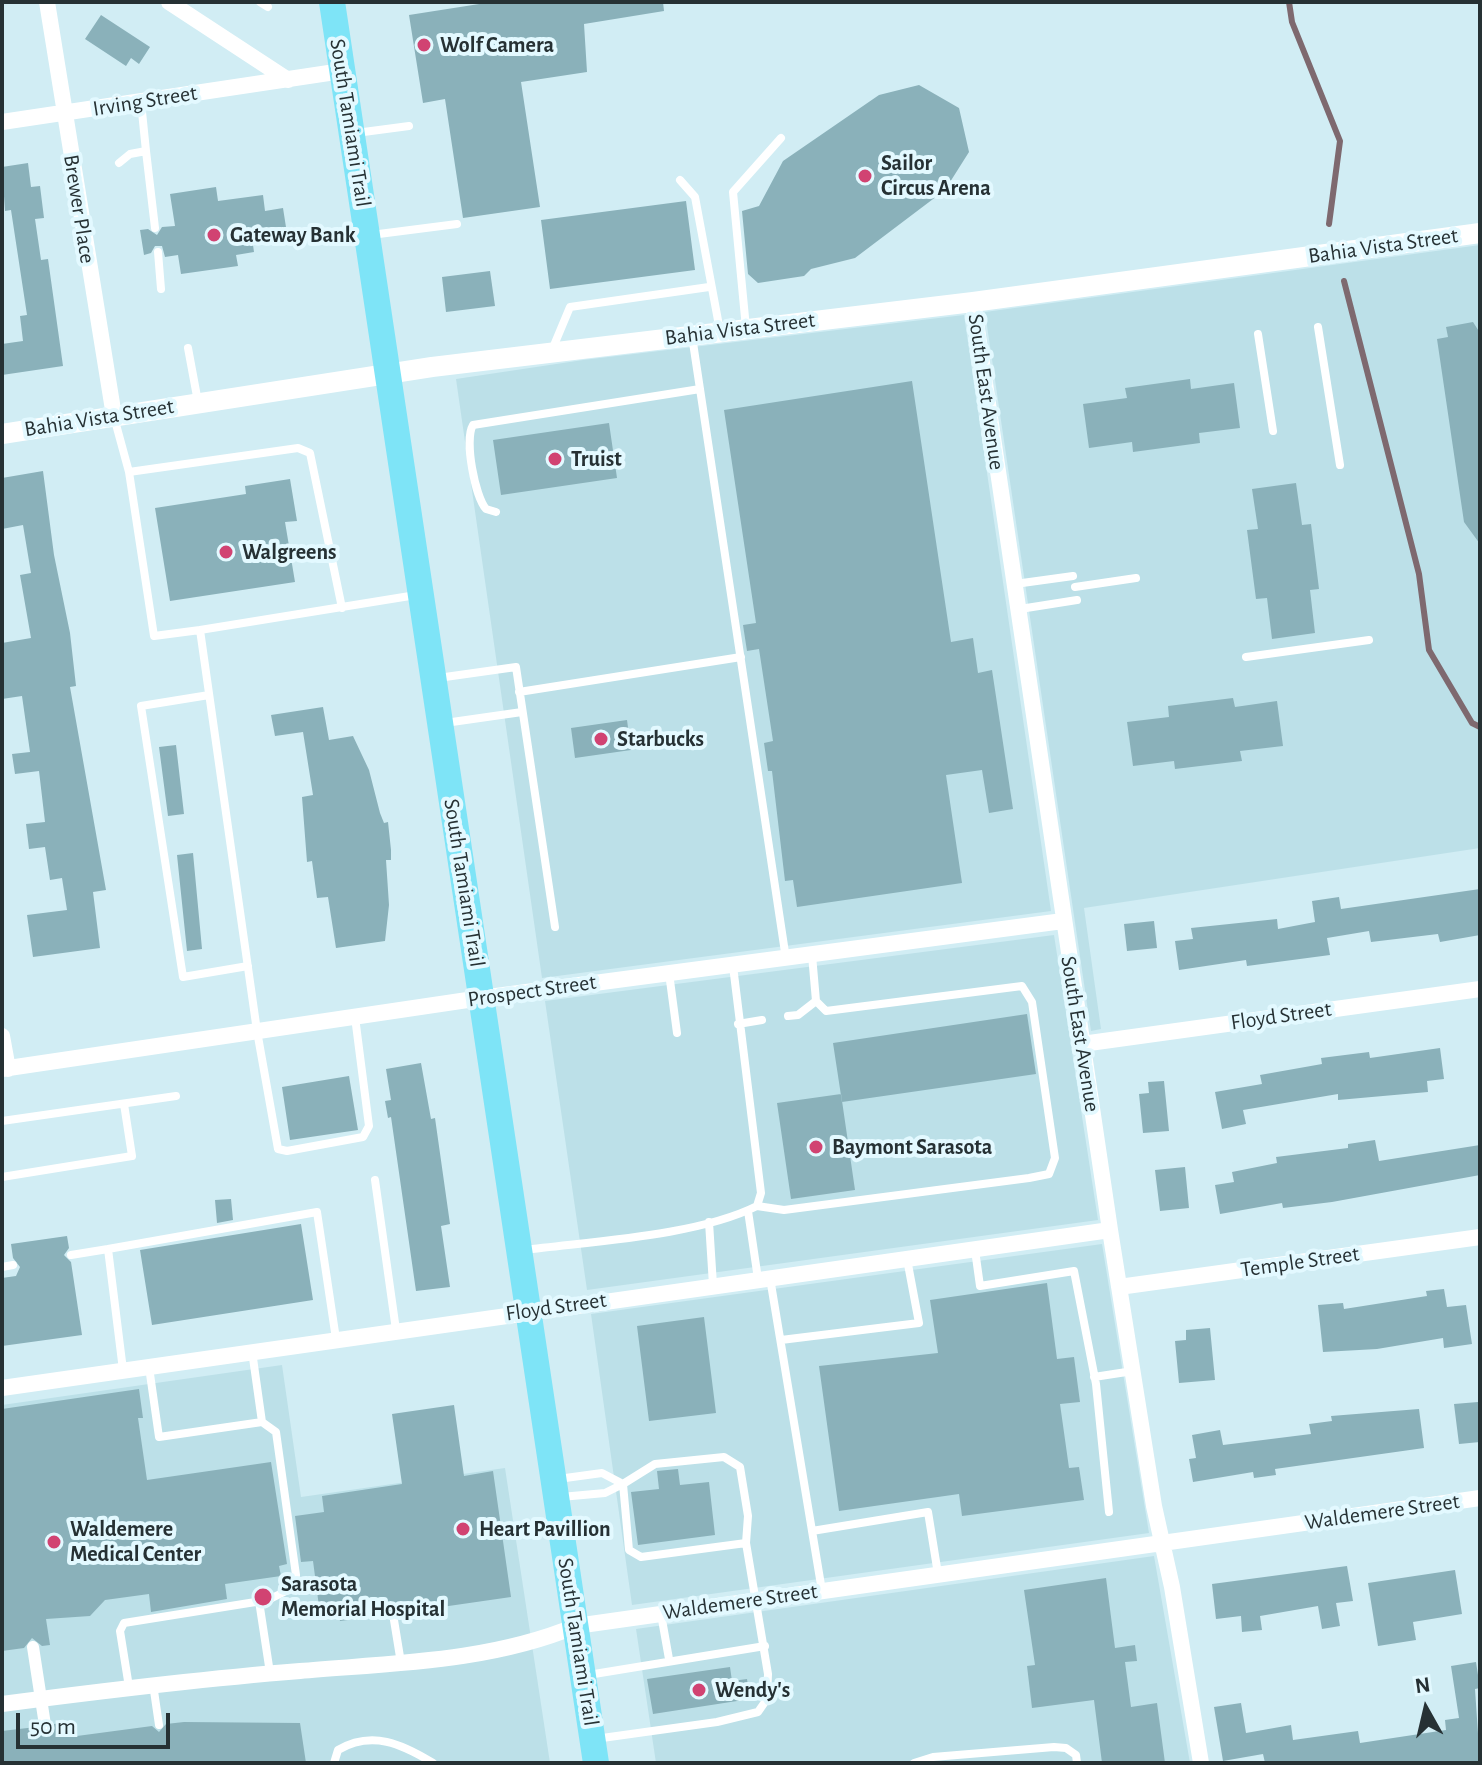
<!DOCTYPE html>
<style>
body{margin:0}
#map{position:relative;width:1482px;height:1765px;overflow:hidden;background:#d1edf4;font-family:"Alegreya Sans",sans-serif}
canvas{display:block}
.frame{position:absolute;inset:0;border:4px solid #263134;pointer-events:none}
.north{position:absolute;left:1386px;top:1669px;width:80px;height:80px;-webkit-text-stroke:6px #e3f9ff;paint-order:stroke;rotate:352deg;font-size:22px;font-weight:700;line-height:32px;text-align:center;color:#263134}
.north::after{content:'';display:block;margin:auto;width:28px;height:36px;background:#263134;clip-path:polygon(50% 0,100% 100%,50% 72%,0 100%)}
.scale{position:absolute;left:16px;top:1713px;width:154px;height:36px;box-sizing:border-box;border:4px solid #263134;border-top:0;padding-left:10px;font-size:24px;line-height:28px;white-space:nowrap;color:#263134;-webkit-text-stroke:6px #e3f9ff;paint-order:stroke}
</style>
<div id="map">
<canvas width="1482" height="1765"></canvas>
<div class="frame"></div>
<div class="north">N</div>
<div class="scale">50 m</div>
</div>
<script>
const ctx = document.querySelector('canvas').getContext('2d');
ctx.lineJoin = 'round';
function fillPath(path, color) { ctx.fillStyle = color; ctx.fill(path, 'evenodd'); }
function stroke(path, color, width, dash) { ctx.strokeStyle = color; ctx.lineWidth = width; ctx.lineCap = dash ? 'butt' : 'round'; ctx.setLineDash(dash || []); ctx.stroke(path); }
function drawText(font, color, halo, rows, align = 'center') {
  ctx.font = font + ' "Alegreya Sans",sans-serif'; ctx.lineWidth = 8; ctx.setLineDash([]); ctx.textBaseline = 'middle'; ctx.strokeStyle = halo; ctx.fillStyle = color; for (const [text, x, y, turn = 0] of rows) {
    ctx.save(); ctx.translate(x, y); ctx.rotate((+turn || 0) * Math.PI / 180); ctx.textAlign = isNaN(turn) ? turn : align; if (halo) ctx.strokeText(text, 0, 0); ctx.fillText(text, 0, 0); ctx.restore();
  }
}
fillPath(new Path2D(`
 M1480,245V848L1084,908L1101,1029L1091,1031L985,312Z
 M964,315L1051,911L542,978L456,379L583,360Z
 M1054,935L1098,1220L587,1290L545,1001Z
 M1102,1244L1149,1533L632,1605L591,1314Z
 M282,1365L301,1497L505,1468L550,1763H2V1405Z
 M1154,1556L1190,1763H656L636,1629Z`), '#bce0e8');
stroke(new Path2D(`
 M1289,2L1292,22L1340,141L1329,224
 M1344,281L1419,574L1429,650L1472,723L1480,727`), '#7e696f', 6);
fillPath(new Path2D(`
 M492,2H663L664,11L584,24L587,72L521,82L540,207L463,218L445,99L423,103L409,15Z
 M101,15L150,47L139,64L131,58L126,66L85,39Z
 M919,85L959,108L969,152L945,190L855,258L811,269L804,276L758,283L748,274L742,211L759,206L783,161L879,95Z
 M28,163L31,187L40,186L44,218L35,219L41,260L48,259L63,366L2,375V344L23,341L20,316L27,315L11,210L5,211L2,167Z
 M216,187L218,201L263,195L265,211L283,208L288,240L253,245L254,252L236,255L238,266L181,274L178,255L165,257L162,246H155L151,253L144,255L140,230L148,229L157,235L162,227L175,226L170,194Z
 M686,201L695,270L550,289L541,220Z
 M490,271L495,306L446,312L442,277Z
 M1473,322L1480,333V544L1464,522L1437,339L1448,337L1446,327Z
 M1190,379L1191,389L1234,383L1240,428L1199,433L1200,443L1133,452L1132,442L1089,448L1083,404L1127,398L1125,388Z
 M912,381L951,642L973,638L978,673L992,670L1013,809L989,813L982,770L946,775L962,883L797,907L793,880L785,881L772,771H768L764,743L773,741L759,649L747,651L743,625L756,623L724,410Z
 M609,423L617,478L501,495L493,440Z
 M43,471L54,555L70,633L76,686L70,687L106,890L93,892L100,948L33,957L27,915L67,910L62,878L50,880L45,847L29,849L26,824L45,822L39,771L15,774L12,754L30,752L22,696L2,699V643L31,638L20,575L31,573L23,525L2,529V478Z
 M290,479L297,521L285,522L295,582L170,601L155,508L246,494L245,486Z
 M1296,483L1302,525L1311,524L1319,589L1310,590L1315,633L1272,639L1267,598L1256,599L1247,530L1258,529L1252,489Z
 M1233,698L1235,707L1277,701L1283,746L1240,751L1242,761L1175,769L1174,761L1133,766L1127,722L1169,717L1168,706Z
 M323,707L329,740L353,736L369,770L380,813L384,823L388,822L391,850V860H386L389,905L385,941L336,948L328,897L317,898L312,861L307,862L302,797L313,795L303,732L275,736L271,715Z
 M627,720L631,750L575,758L571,728Z
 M176,745L184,814L168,816L159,747Z
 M193,853L202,949L187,951L177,855Z
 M1480,889V935L1440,942L1438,934L1371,942L1369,931L1327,938L1330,955L1247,966L1246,960L1179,970L1175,941L1193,939L1191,928L1277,919L1278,929L1315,922L1312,901L1339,897L1341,909Z
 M1154,921L1157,948L1127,951L1124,924Z
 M1027,1014L1036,1074L842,1102L833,1043Z
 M1440,1048L1444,1079L1427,1081L1428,1092L1338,1100V1094L1243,1110L1246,1124L1222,1129L1215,1092L1262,1084L1260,1075L1322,1064L1321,1058L1369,1052L1370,1058Z
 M421,1063L431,1119L435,1118L450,1224L441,1226L450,1287L416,1291L391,1117L388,1118L385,1101L391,1100L386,1069Z
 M349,1076L358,1130L290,1140L282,1087Z
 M1164,1081L1169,1131L1143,1133L1139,1094L1149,1093L1148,1082Z
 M841,1094L855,1190L791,1199L777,1103Z
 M1375,1140L1379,1161L1480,1145V1175L1332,1202L1283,1208L1282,1203L1220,1214L1215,1185L1234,1182L1232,1172L1277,1163L1276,1157L1348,1148V1144Z
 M1185,1167L1189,1208L1160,1211L1155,1170Z
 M231,1199L233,1220L217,1223L215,1200Z
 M301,1224L313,1300L152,1325L140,1250Z
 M67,1236L69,1248L64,1255L71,1262L82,1335L2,1346V1278L16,1276L20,1267L13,1258L11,1244Z
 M1047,1283L1057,1359L1074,1357L1080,1402L1060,1404L1069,1468L1079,1467L1084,1500L962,1516L959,1494L839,1511L819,1366L938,1353L930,1300Z
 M1444,1289L1447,1307L1466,1305L1472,1344L1444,1348L1443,1338L1377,1349L1323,1352L1318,1305L1343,1303L1344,1309L1427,1296L1426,1291Z
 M704,1317L716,1413L649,1421L637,1326Z
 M1210,1328L1215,1380L1179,1383L1175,1341L1186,1340V1330Z
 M139,1389L143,1418H138L147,1480L271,1462L287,1564L279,1566L281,1576L225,1584L227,1599L151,1612L149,1594L105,1600L90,1616L46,1619L50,1645L42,1646L32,1638L24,1648L2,1651V1409Z
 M1478,1402L1480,1442L1459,1444L1454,1404Z
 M454,1405L464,1476L493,1471L511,1597L400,1613L393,1607L386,1615L340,1621L338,1611L320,1614L313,1561L301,1562L295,1516L324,1512L322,1496L402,1484L392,1414Z
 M1419,1409L1424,1448L1275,1469L1276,1475L1254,1478L1253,1472L1193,1482L1189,1459L1196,1458L1192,1435L1220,1430L1223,1445L1311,1434L1309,1424L1332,1421L1331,1416Z
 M678,1469L680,1485L709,1482L715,1535L638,1545L631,1492L659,1489L657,1471Z
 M1347,1566L1353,1601L1336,1603L1340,1626L1322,1629L1318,1606L1260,1616L1262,1630L1242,1632L1241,1616L1216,1619L1212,1584Z
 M1455,1570L1462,1614L1413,1622L1416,1640L1378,1646L1368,1583Z
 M1106,1578L1115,1648L1135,1645L1137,1661L1125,1662L1131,1707L1157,1703L1165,1763H1102L1094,1700L1032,1708L1027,1666L1035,1665L1024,1590Z
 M1476,1662L1480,1688L1475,1689L1480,1763H1265L1263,1754L1223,1761L1214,1707L1241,1703L1246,1733L1291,1725L1293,1740L1358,1731L1360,1743L1446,1730L1445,1720L1459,1718L1451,1666Z
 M730,1667L732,1681L747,1679L750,1699L653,1714L647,1679Z
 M75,1721L77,1736L152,1726L159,1732L166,1724L184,1722L300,1723L306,1763H2V1731L36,1727L46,1734L54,1724Z`), '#8ab1ba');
stroke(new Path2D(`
 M260,2L268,7
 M356,133L409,126
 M146,151L155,228
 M119,163L130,154L146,151L141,102
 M680,180L695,197L720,331
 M371,235L457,224
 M158,252L161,289
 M1318,327L1340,465
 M746,328L733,192L781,138
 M1258,334L1273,431
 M692,336L786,959
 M188,348L198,402
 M552,350L570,307L709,287
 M114,417L129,472L298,448L310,453L342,608
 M129,472L154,636L200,630
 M496,512L486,509C475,496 464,440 473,425L700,389
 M1015,584L1073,576
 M1075,587L1136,578
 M1020,609L1077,600
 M1246,657L1369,640
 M438,678L516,667L555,927
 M519,692L741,657
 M209,695L141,706L183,977L248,966
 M445,723L522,712
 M669,973L677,1033
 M788,1016L798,1015L816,1001L812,955
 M355,1017L369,1126L363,1137L287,1151L278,1149L257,1031L200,630L416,595
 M738,1024L762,1020
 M2,1121L176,1096
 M2,1177L132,1156L124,1104
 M375,1180L396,1330
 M757,1206L784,1210L1029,1178L1049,1174L1055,1158L1032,1002L1022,986L826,1011L816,1001
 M748,1211L758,1279
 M709,1222L713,1285
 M524,1250C593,1241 697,1236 757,1206L761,1193L733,966
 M975,1250L980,1286L1074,1271L1096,1384L1109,1512
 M71,1255L108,1249
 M2,1267L13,1265
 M770,1278L822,1591
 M781,1340L919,1323L907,1259
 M149,1367L159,1437L262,1422L252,1351
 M123,1370L108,1249L317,1212L336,1339
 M1094,1377L1133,1371
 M558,1479L602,1473L623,1484L655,1464L724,1457L740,1467L748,1516L746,1543L768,1674L767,1699L758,1712L717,1722L595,1739
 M561,1497L605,1493L623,1484L629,1550L641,1557L746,1543
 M812,1531L928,1512L938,1574
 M259,1601L270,1673
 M393,1614L401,1663
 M661,1614L669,1659
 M588,1675L765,1646
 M153,1684L159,1725
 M129,1687L120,1631L124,1623L268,1600L294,1587L296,1575L276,1432L262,1422
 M334,1763L338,1750C372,1730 402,1744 433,1763
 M914,1763L933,1757L1054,1747L1066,1748L1076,1755L1077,1763`), '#fff', 8);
stroke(new Path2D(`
 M33,1647L45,1725`), '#fff', 12);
stroke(new Path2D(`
 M47,2L114,416
 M169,2L288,80
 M2,122L342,71
 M973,302L1110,1230L1154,1506L1172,1587L1201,1763
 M2,1036L8,1069
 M1082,1044L1480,989
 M2,1069L481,998L1063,921
 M1119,1287L1480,1237
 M2,1388L1110,1230
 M2,1704C101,1691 200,1679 300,1671C393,1663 489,1662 576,1626L1480,1498`), '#fff', 16);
stroke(new Path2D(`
 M2,434L432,367L973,302L1480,233`), '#fff', 20);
stroke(new Path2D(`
 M332,2L596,1763`), '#7ee4f7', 26);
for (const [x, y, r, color] of [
 [424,45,8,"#d14372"],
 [865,176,8,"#d14372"],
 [214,235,8,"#d14372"],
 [555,459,8,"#d14372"],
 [226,552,8,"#d14372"],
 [601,739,8,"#d14372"],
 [816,1147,8,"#d14372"],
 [463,1529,8,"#d14372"],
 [54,1542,8,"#d14372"],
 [263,1597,10,"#d14372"],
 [699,1690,8,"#d14372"]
]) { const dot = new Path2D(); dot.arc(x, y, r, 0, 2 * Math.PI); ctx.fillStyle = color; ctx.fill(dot); stroke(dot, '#e3f9ff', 3); }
drawText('bold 22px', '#263134', '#e3f9ff', [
 ["Wolf Camera",440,45],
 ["Sailor",881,163],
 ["Circus Arena",881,188],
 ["Gateway Bank",230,235],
 ["Truist",571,459],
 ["Walgreens",242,552],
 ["Starbucks",617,739],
 ["Baymont Sarasota",832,1147],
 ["Waldemere",70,1529],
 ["Medical Center",70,1554],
 ["Heart Pavillion",479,1529],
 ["Sarasota",281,1584],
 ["Memorial Hospital",281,1609],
 ["Wendy's",715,1690]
], 'left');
drawText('22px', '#263134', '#e3f9ff', [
 ["Irving Street",145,101,-9],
 ["South Tamiami Trail",350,123,81],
 ["Brewer Place",79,209,81],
 ["Bahia Vista Street",1383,246,-8],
 ["Bahia Vista Street",740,329,-7],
 ["South East Avenue",986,392,82],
 ["Bahia Vista Street",99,418,-9],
 ["South Tamiami Trail",464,883,81],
 ["Prospect Street",532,991,-8],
 ["Floyd Street",1281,1016,-8],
 ["South East Avenue",1080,1034,81],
 ["Temple Street",1300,1262,-8],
 ["Floyd Street",556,1307,-8],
 ["Waldemere Street",1382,1512,-8],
 ["Waldemere Street",740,1602,-8],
 ["South Tamiami Trail",578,1642,81]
]);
</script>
